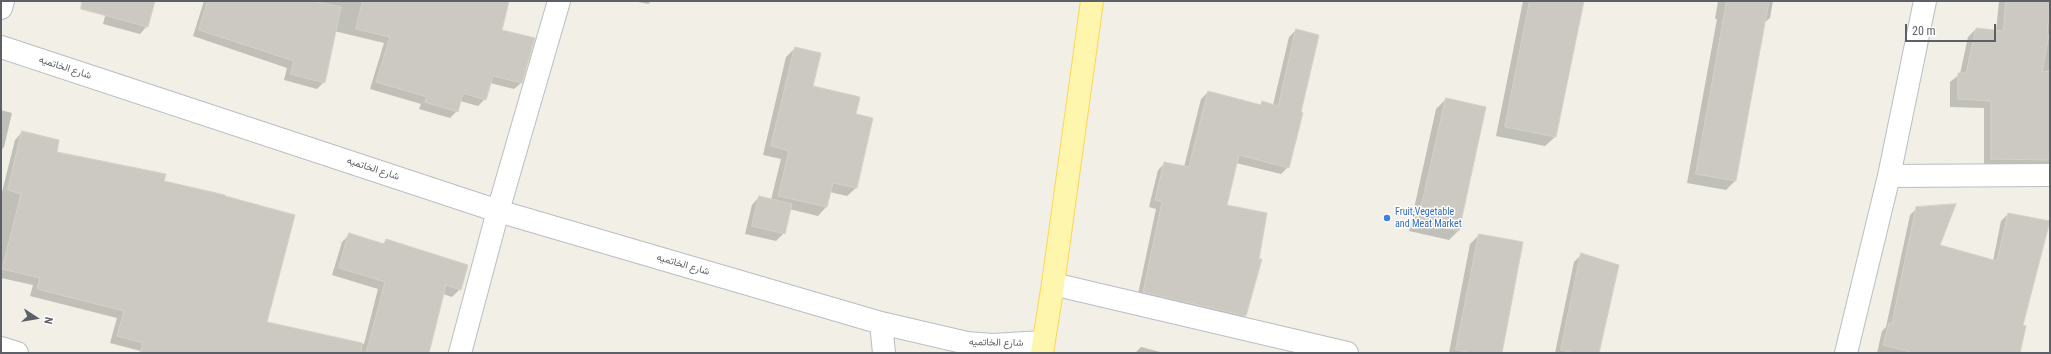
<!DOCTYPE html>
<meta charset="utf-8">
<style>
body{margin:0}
#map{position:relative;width:2051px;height:354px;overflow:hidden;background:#f1efe6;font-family:"Roboto Condensed",sans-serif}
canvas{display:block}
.frame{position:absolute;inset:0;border:2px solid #5d6167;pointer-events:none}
.north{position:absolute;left:16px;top:298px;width:40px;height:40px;-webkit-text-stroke:3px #fff;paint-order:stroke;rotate:102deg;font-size:11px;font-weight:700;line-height:16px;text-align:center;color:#5d6167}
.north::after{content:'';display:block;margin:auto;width:14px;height:18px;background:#5d6167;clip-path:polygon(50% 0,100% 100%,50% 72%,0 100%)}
.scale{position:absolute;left:1905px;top:24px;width:91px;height:18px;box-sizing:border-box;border:2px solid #5d6167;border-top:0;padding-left:5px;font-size:12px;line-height:14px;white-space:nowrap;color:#5d6167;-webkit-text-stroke:3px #fff;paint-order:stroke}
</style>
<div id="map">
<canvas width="2051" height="354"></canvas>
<div class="frame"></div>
<div class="north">N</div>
<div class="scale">20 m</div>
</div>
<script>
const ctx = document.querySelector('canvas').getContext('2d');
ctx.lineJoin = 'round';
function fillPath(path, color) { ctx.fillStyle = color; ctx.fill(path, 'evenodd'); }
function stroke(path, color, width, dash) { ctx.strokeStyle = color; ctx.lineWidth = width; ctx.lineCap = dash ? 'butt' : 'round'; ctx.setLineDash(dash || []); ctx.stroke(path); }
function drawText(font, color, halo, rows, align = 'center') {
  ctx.font = font + ' "Roboto Condensed",Vazirmatn,sans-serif'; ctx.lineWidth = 3; ctx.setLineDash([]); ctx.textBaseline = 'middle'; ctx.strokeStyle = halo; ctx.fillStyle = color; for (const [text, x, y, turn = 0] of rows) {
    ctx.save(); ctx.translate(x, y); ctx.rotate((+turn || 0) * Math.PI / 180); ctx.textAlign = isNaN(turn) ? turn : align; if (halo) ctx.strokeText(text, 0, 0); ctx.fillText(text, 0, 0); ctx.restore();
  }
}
fillPath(new Path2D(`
 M109,1H154L147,26L140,34L103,24Z
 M204,1H508L500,30L521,83L514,89L490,83L485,99L478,106L460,101L457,111L450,118L419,109L421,104L370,89L384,43L334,31L324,82L317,89L284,80L287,68L193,36Z
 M633,1H652L648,4Z
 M1523,1H1582L1555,137L1545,146L1496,136Z
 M1718,1H1773L1770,18L1764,23L1735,181L1726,190L1687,183L1717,19H1715Z
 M1999,1H2050V163L2032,164L2029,167H1984V108L1950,107V82L1960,74L1968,37L1976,29L1996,31Z
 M1296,30L1288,167L1281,174L1236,163L1226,206L1258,259L1261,260L1245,316L1238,323L1137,299L1156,209L1149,207L1158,170L1165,163L1184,167L1201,99L1208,92L1259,106L1262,102L1273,105L1289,37Z
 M795,48L812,87L855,114L871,118L856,188L847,196L830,192L826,207L818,216L789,209L784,233L776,241L745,234L752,205L759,197L771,200L781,159L763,155L786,57Z
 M1446,99L1458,231L1449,240L1409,231L1436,109Z
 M1,110L12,113L4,147L1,150Z
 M22,132L55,153L163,182L266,322L364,344L378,289L332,275L342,242L350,234L382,244L387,240L460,289L452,297L443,294L428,353H148L110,343L117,318L30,296L33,285L1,278V196L15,140Z
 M1917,208L1939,246L1993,261L2001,221L2008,214L2021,326L2019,353H1877L1882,331L1886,327L1910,215Z
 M1479,235L1501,353H1449L1470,244Z
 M1582,254L1598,353H1555L1574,262Z
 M1141,347L1164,353H1135Z`), '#0003');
const building = new Path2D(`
 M82,1H155L148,27L81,9Z
 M208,1H312L341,7L325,83L290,74L294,61L199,30Z
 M363,1H509L502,30L535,38L522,83L493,76L486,100L463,93L458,112L425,102L427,97L376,82L390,37L356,29Z
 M1530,1H1584L1556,137L1505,127Z
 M1727,1H1769L1736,181L1696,174Z
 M2006,1H2050L2047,35H2049L2042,72L2050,71V160L1991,159V101L1958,99V73H1966L1976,28L2003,31Z
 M1296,29L1319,35L1301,112L1303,113L1289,168L1239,155L1227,205L1267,213L1259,259H1262L1246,316L1143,292L1162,202L1155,200L1164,162L1189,167L1208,91L1261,105L1262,101L1278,106Z
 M795,47L821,53L813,86L860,97L856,114L873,118L857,188L833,183L827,207L778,196L789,151L771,146Z
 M1446,98L1486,107L1459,231L1418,222Z
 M22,131L59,140L57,152L166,174L164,181L225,195V196L295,215L267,322L362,343L361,353H140L143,343L117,336L124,311L37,289L40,278L2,269L21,194L8,190Z
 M759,196L792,204L785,234L752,226Z
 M1956,204L1940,245L1997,261L2008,213L2050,221L2023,325L2026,326L2020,353H1914L1883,345L1889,323H1892L1916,207Z
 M349,233L384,244L386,239L468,265L461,290L446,285L429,353H366L385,282L339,268Z
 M1479,234L1523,242L1502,353H1472L1456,350Z
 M1581,253L1619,265L1599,353H1575L1561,350Z`);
fillPath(building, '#ccc9c3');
stroke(building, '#d6d1c3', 1);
const minor = new Path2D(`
 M1,8L3,1
 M1,47L498,211L881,323L967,343L992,345L1043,342
 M1889,176L2050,175
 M1053,284L1347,353
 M881,323L884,353
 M1,348L17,353
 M460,353L498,211L559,1
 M1846,353L1889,176L1925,1`);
const major = new Path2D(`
 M1042,353L1053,284L1092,1`);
stroke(minor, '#babdc2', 24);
stroke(major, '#fcd653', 24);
stroke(minor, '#fff', 22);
stroke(major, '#fff6ad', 22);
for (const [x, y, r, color] of [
 [1387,218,4,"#3f7fe0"]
]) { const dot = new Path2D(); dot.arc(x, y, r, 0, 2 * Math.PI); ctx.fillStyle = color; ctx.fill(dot); stroke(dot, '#fff', 1.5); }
drawText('10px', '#5d6167', '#fff', [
 ["شارع الخاتميه",65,68,18],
 ["شارع الخاتميه",373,169,18],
 ["شارع الخاتميه",683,265,16],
 ["شارع الخاتميه",996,343,1]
]);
drawText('10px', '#366cbe', '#fff', [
 ["Fruit,Vegetable",1395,212],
 ["and Meat Market",1395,224]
], 'left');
</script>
